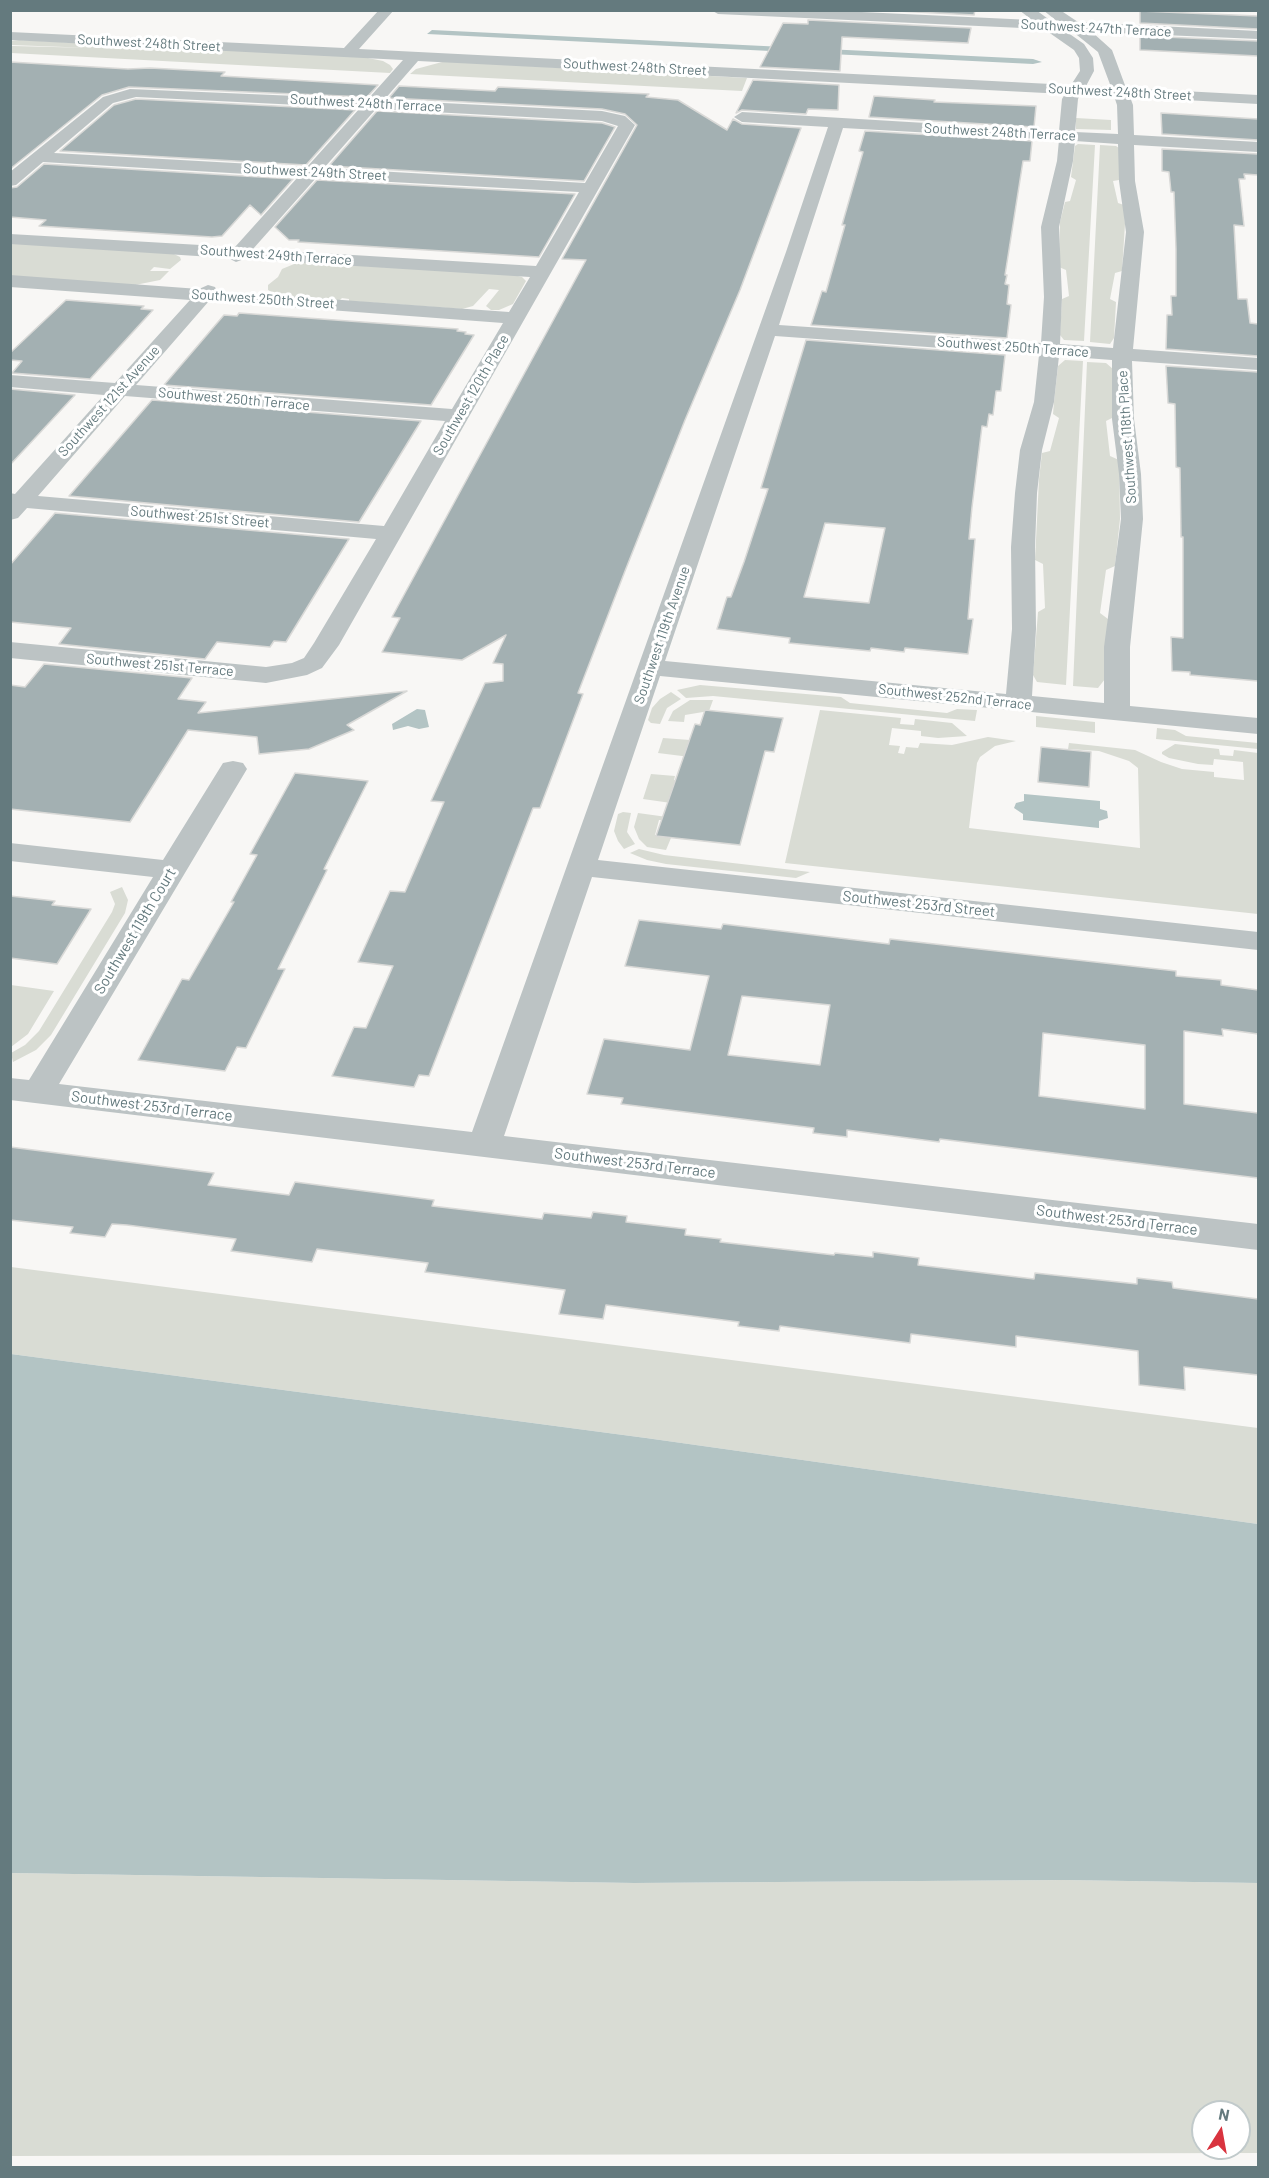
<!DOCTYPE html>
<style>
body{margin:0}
#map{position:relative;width:1269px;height:2178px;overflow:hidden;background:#f8f7f5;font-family:Barlow,sans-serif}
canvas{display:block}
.frame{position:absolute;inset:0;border:12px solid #647a7e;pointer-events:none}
.north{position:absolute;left:1191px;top:2100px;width:60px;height:60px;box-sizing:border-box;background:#fff;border:2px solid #c1cacb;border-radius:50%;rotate:11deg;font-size:16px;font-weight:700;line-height:24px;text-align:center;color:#647a7e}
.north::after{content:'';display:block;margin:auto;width:21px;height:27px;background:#d9343f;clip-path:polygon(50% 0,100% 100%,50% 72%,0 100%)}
</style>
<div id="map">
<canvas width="1269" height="2178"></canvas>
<div class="frame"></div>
<div class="north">N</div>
</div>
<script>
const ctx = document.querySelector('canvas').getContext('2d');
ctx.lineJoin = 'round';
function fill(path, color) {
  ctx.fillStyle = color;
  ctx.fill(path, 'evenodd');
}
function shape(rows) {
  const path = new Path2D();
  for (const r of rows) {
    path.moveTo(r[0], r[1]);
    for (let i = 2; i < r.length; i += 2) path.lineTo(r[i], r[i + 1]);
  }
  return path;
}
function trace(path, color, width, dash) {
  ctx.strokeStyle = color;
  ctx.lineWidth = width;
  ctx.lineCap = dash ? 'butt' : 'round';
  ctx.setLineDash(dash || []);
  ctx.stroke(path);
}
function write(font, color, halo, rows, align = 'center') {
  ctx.font = font + ' Barlow,sans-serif';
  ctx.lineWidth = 6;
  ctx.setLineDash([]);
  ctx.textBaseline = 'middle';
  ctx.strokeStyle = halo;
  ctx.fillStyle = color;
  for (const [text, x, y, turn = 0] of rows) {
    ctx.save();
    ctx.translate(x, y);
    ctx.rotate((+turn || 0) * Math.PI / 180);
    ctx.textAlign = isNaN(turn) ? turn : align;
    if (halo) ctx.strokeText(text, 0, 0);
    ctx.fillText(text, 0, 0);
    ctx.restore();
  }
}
fill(shape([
 [19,40,363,57,383,61,390,65,393,69,390,73,11,53,11,46,14,46,92,48,11,45,10,41],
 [442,62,456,62,747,78,742,91,410,74,416,69],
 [1076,118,1111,120,1111,130,1076,129],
 [1078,144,1095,145,1084,341,1064,340,1060,335,1062,299,1069,296,1066,270,1059,267,1060,222,1065,202,1070,201,1076,180,1071,177,1075,146],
 [1100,145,1116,146,1119,148,1119,180,1113,181,1118,203,1124,205,1125,224,1122,271,1115,273,1110,299,1116,302,1114,338,1110,344,1090,342],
 [10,242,172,253,180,257,181,260,170,269,154,267,150,271,169,271,160,280,135,285,11,277],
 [299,262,514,275,522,277,526,281,513,304,499,310,491,310,486,306,499,290,489,289,473,306,462,309,349,301,349,299,342,298,339,301,277,295,268,290,268,285,278,277,282,269],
 [1065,360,1083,361,1066,685,1037,682,1033,675,1038,612,1045,608,1043,564,1035,560,1039,479,1042,453,1050,451,1059,418,1053,414,1054,402,1058,366],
 [1087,362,1106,363,1113,369,1112,418,1106,421,1110,456,1119,460,1120,519,1115,566,1106,570,1100,613,1108,619,1105,679,1098,688,1073,686],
 [700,685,841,697,850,703,947,713,957,709,977,710,975,721,713,696,686,698,677,690],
 [671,692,681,699,667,708,660,724,651,723,648,720,652,708,660,699],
 [690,700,713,700,709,711,685,715,684,722,668,721,673,711],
 [820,710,901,718,900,724,914,725,915,719,952,723,967,736,938,738,921,736,921,731,892,728,889,745,900,746,898,753,904,754,906,747,918,748,920,743,952,745,988,737,1016,741,995,746,980,757,977,763,969,828,1140,848,1138,768,1129,761,1099,751,1068,749,1069,743,1135,750,1161,762,1182,769,1214,772,1214,777,1244,780,1243,762,1214,759,1213,765,1198,764,1169,758,1162,754,1162,752,1175,744,1219,749,1220,755,1233,756,1234,750,1258,753,1258,914,785,863],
 [1036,716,1095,722,1095,733,1036,727],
 [1157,728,1175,730,1186,736,1258,743,1258,749,1156,739],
 [663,738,690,740,690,757,658,753],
 [651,774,675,776,674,780,683,781,671,803,643,799],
 [623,812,631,813,627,832,635,844,624,849,618,841,614,831,618,814],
 [638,813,667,817,666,820,659,820,655,835,671,838,666,850,647,847,639,839,634,827],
 [639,849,664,855,810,872,796,878,666,864,647,860,630,853],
 [122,887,128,900,125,913,51,1035,36,1050,13,1062,11,1053,25,1045,39,1031,112,912,115,904,110,892],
 [11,985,54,991,28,1034,11,1047],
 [11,1267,1258,1428,1258,1524,646,1438,11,1354],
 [11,1873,634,1883,1064,1880,1258,1883,1258,2153,11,2156],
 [1203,2112,1239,2112,1239,2148,1203,2148]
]), '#d9dcd4');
fill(shape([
 [432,30,1033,59,1042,62,1033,64,427,34],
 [417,709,425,710,429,727,419,729,408,726,393,730,392,724],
 [1024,794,1100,801,1100,809,1107,811,1108,818,1099,821,1099,828,1023,820,1023,814,1014,808,1016,803,1024,801],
 [11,1354,646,1438,1258,1524,1258,1883,1064,1880,634,1883,11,1873]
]), '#b3c4c4');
const building = shape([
 [878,10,975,10,974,15,878,10],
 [1140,11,1258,16,1258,29,1140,23,1140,11],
 [808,20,971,28,968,43,842,37,840,71,760,67,783,23,808,24,808,20],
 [1140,36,1258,41,1258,56,1140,50,1140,36],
 [10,62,128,69,150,68,225,72,221,76,378,85,367,97,129,87,102,95,10,169,10,62],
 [753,80,839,85,838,110,808,109,806,114,742,110,736,113,753,80],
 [399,86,495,91,498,87,649,94,646,97,678,100,727,130,733,119,742,124,801,128,740,290,685,420,625,571,578,693,583,694,540,808,533,808,429,1076,419,1075,414,1087,332,1076,354,1027,366,1028,393,966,358,962,390,891,405,892,444,802,431,801,485,683,503,681,503,664,493,663,506,635,462,660,382,652,400,618,392,617,586,260,562,259,637,125,625,114,602,109,389,98,399,86],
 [874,96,935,100,934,102,1036,106,1034,127,869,117,874,96],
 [136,99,355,110,306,165,60,151,114,105,136,99],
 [377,111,602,123,615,127,584,181,329,166,377,111],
 [1161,113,1258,119,1258,140,1162,134,1161,113],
 [865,131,1032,141,1030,161,1023,161,1005,275,1007,275,1005,284,1009,285,1007,304,1011,305,1007,338,811,325,822,291,826,292,845,225,842,225,863,152,859,151,865,131],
 [1162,149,1258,154,1258,175,1244,174,1245,179,1239,179,1244,226,1234,225,1238,299,1247,299,1250,323,1258,324,1258,356,1166,349,1167,315,1172,315,1171,296,1176,296,1176,249,1174,192,1171,192,1169,172,1162,171,1162,149],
 [44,164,293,179,261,215,250,205,222,236,212,237,39,226,46,220,10,217,10,188,17,187,44,164],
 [317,180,575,194,539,257,298,242,299,240,289,240,275,227,317,180],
 [66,300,144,306,141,309,153,310,90,379,12,373,22,361,10,360,10,353,66,300],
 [239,313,458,329,457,331,466,332,465,334,474,335,431,405,164,385,224,315,237,316,239,313],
 [806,340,1005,355,1001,391,996,391,993,415,989,414,987,427,982,426,972,507,969,539,975,539,968,619,973,619,968,654,905,648,904,652,871,648,870,651,789,643,790,638,717,629,727,597,731,597,744,562,768,489,761,488,806,340],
 [825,523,885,528,869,603,804,597,825,523],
 [1166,366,1258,372,1258,681,1190,675,1190,672,1172,671,1171,637,1183,638,1183,537,1181,537,1180,468,1176,467,1175,404,1168,403,1166,366],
 [10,389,75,395,10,465,10,389],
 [152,400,421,421,359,522,69,496,152,400],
 [55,513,349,539,286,642,274,641,270,647,217,642,205,659,59,644,71,628,10,622,10,565,55,513],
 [44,664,192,678,178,699,206,702,198,713,407,691,347,725,354,730,309,749,259,754,257,737,188,730,130,822,10,809,10,685,25,687,44,664],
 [705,710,783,718,774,752,765,751,740,845,656,836,695,724,700,725,705,710],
 [1041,747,1091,752,1089,787,1038,782,1041,747],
 [295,773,368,781,324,869,327,870,278,969,285,969,246,1048,237,1047,225,1071,138,1060,182,979,189,980,234,902,231,902,257,855,250,854,295,773],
 [10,896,55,901,52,905,91,909,57,964,10,958,10,896],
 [639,920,721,929,723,924,889,944,890,939,1059,958,1176,971,1176,976,1221,980,1221,985,1258,990,1258,1034,1222,1029,1223,1036,1184,1031,1184,1104,1258,1113,1258,1178,940,1139,939,1142,847,1130,847,1137,813,1133,814,1128,621,1104,623,1098,587,1094,604,1039,690,1050,709,976,625,966,639,920],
 [742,996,830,1005,820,1065,728,1055,742,996],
 [1043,1033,1145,1045,1145,1109,1039,1096,1043,1033],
 [10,1147,214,1173,208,1185,289,1195,295,1182,434,1200,432,1206,542,1219,544,1213,591,1218,593,1212,627,1216,626,1222,686,1229,685,1235,721,1239,720,1242,834,1255,835,1253,873,1257,873,1252,919,1258,918,1265,1034,1279,1035,1273,1137,1284,1137,1278,1172,1282,1173,1288,1258,1299,1258,1375,1184,1367,1185,1390,1139,1385,1138,1351,1016,1336,1016,1347,911,1334,910,1343,780,1326,779,1331,738,1326,739,1322,606,1305,603,1319,559,1314,565,1290,425,1272,428,1263,317,1249,312,1262,231,1251,236,1239,127,1225,112,1224,105,1237,70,1233,73,1227,10,1220,10,1147]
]);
fill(building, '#a3b0b2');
trace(building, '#d9d9d7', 1.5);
fill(shape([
 [379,10,394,10,359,49,1071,85,1080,71,1079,58,1074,50,1044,29,718,14,711,10,819,10,1032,20,1019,10,1036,10,1051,21,1058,22,1043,10,1060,10,1078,22,1258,31,1258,39,1092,32,1112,50,1126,88,1258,95,1258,104,1130,97,1133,105,1134,135,1258,142,1258,152,1134,145,1135,181,1144,232,1133,349,1258,358,1258,370,1132,361,1134,419,1141,474,1143,519,1130,647,1130,706,1258,718,1258,734,660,676,598,860,1258,932,1258,950,592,877,504,1136,1258,1224,1258,1250,10,1100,10,1078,29,1080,153,877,10,861,10,843,163,860,223,763,233,761,243,763,247,769,59,1084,472,1132,786,252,828,127,742,122,734,117,742,112,1059,131,1062,99,1065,94,418,61,384,100,602,111,625,116,635,125,339,645,322,668,307,675,266,683,10,658,10,642,266,667,292,663,304,658,314,643,376,539,27,508,18,518,10,520,10,493,15,494,104,395,10,387,10,375,115,383,190,300,10,287,10,275,199,289,208,285,215,287,217,291,509,312,530,277,244,259,236,262,228,258,10,244,10,234,235,247,298,177,43,162,16,185,10,186,10,172,103,97,130,89,368,99,403,60,10,40,10,32,344,48,379,10],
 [1064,30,1072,31,1098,52,1111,87,1086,86,1094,71,1093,58,1084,44,1064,30],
 [1080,95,1114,96,1117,105,1118,134,1075,132,1078,99,1080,95],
 [136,97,360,108,307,167,54,153,113,103,136,97],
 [376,109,602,121,618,126,585,183,324,168,376,109],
 [843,128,1059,140,1057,161,1041,227,1044,297,1041,343,779,325,843,128],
 [1075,141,1118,144,1119,181,1126,232,1113,348,1060,344,1062,297,1059,227,1073,161,1075,141],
 [316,178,579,192,536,266,253,249,316,178],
 [209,301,503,323,452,409,136,385,209,301],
 [775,336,1039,355,1034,402,1020,450,1015,493,1011,547,1012,629,1006,694,665,661,775,336],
 [1059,356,1112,360,1112,419,1119,474,1121,519,1104,647,1104,703,1032,696,1036,629,1035,547,1037,493,1042,450,1054,402,1059,356],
 [125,396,445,421,384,526,38,496,125,396]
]), '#bcc3c4');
write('14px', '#647a7e', '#fff', [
 ["Southwest 247th Terrace",1096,28,3],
 ["Southwest 248th Street",149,43,3],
 ["Southwest 248th Street",635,67,3],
 ["Southwest 248th Street",1120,92,3],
 ["Southwest 248th Terrace",366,103,3],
 ["Southwest 248th Terrace",1000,132,3],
 ["Southwest 249th Street",315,172,3],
 ["Southwest 249th Terrace",276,255,4],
 ["Southwest 250th Street",263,299,4],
 ["Southwest 250th Terrace",1013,347,4],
 ["Southwest 120th Place",471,395,-60],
 ["Southwest 250th Terrace",234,399,5],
 ["Southwest 121st Avenue",109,401,-48],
 ["Southwest 118th Place",1127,437,-94],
 ["Southwest 251st Street",200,517,5],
 ["Southwest 119th Avenue",662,635,-71],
 ["Southwest 251st Terrace",160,665,5],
 ["Southwest 252nd Terrace",955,697,6]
]);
write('15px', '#647a7e', '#fff', [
 ["Southwest 253rd Street",919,904,6],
 ["Southwest 119th Court",135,931,-59],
 ["Southwest 253rd Terrace",152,1106,7],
 ["Southwest 253rd Terrace",635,1163,7],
 ["Southwest 253rd Terrace",1117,1220,7]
]);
</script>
